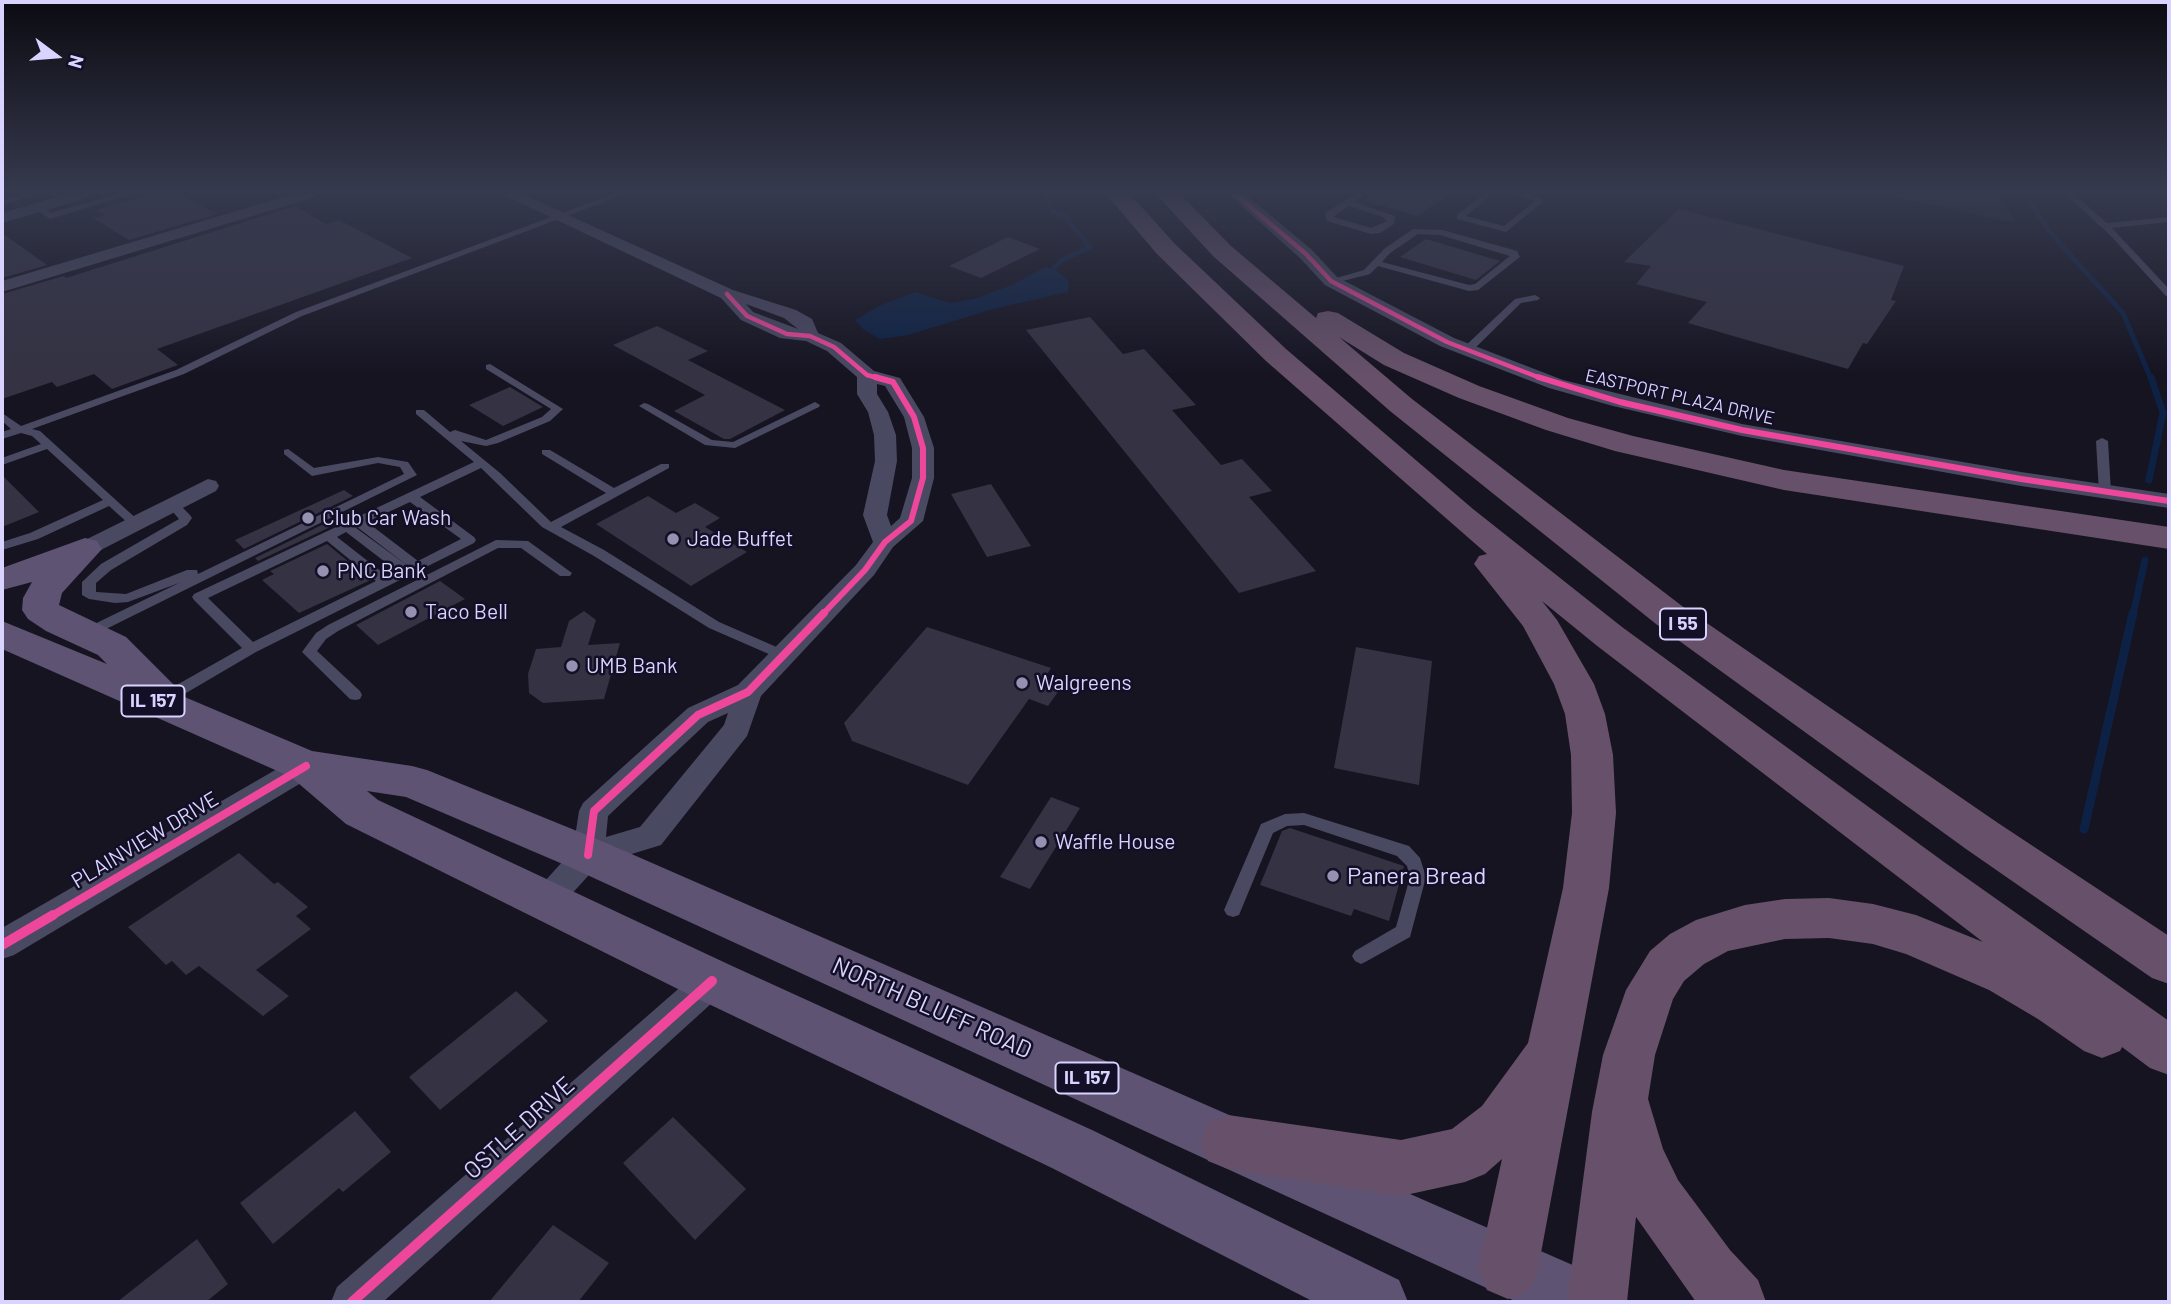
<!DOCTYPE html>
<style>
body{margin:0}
#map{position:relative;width:2171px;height:1304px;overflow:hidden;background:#161421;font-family:Barlow,sans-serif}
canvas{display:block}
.frame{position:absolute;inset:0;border:4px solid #d9d4ff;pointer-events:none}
.north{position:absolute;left:21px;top:21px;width:70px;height:70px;-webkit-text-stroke:5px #130f26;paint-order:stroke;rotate:106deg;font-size:19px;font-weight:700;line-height:28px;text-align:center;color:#d9d4ff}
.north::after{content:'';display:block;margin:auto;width:24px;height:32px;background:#d9d4ff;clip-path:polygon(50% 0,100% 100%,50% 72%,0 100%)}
</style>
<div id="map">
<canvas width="2171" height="1304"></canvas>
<div class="frame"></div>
<div class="north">N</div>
</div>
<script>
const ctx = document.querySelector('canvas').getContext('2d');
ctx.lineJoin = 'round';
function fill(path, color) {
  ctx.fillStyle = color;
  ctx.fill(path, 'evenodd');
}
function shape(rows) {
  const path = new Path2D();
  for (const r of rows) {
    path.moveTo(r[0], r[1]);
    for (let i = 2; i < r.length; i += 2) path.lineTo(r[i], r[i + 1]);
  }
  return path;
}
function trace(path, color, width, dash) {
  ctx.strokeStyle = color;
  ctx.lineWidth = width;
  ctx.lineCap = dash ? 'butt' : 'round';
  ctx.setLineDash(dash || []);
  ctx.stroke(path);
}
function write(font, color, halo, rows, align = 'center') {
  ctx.font = font + ' Barlow,sans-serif';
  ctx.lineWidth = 5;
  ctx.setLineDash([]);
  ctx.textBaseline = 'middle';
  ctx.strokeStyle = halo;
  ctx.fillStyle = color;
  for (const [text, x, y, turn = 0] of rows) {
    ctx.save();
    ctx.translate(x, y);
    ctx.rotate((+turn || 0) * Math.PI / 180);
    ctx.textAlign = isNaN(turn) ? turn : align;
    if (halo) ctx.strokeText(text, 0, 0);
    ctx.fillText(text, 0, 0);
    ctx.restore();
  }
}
fill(shape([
 [1882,194,1997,194,2016,223]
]), '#132c2d');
fill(shape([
 [1043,268,1054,268,1069,281,1068,292,993,309,908,335,880,339,864,330,855,320,881,305,915,292,950,303,973,299,1012,285]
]), '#0d2144');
trace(shape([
 [1046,194,1053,212,1063,215,1090,247,1062,260,1054,268],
 [2024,194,2054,237,2123,313,2151,379]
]), '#0d2144', 5);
trace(shape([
 [2149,480,2163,413,2151,377],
 [2133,615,2145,560]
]), '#0d2144', 7);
trace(shape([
 [2084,829,2133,613]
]), '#0d2144', 9);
fill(shape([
 [150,194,169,197,181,194,217,214,129,240,93,218,105,215,97,210],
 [1369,194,1449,194,1418,216,1365,201],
 [295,206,326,224,339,220,412,258,157,349,178,365,112,389,94,374,57,387,52,382,2,399,2,294,64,276,66,278],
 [1679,209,1904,266,1891,300,1896,301,1867,344,1863,343,1848,369,1688,323,1707,302,1636,284,1651,266,1624,262],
 [2,233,47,265,2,278],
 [1008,237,1040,249,981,278,949,266],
 [1426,239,1500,261,1476,280,1400,257],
 [1090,317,1123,354,1144,349,1196,405,1172,410,1221,465,1242,459,1272,491,1249,497,1316,571,1239,593,1026,330],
 [657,326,708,351,688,360,785,410,730,439,724,439,674,411,705,395,613,345],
 [510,387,543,407,503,426,469,405],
 [2,475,39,512,2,527],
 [991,484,1031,546,987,557,951,494],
 [344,490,353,496,244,549,235,540],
 [648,496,676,513,695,503,720,518,705,527,747,552,691,586,596,524],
 [352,510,358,514,258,561,255,558],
 [327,544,371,580,299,613,262,580,274,574,270,571],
 [440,581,465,599,378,645,356,625],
 [584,611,596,620,588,645,620,643,604,699,543,703,529,693,528,674,536,649,561,647,569,621],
 [927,627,1051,668,1046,676,1065,682,1048,706,1029,699,968,785,852,741,844,723],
 [1356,647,1432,661,1419,785,1334,768],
 [1051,797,1080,808,1030,889,1000,877],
 [1290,828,1404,866,1389,921,1354,909,1351,916,1260,885,1282,831],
 [239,853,274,884,278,882,308,907,296,916,311,929,256,970,289,996,263,1016,199,966,186,975,172,961,166,965,128,927],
 [516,991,548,1021,440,1110,409,1077],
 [355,1111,391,1152,343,1192,339,1188,273,1244,240,1203],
 [673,1117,746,1189,695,1240,623,1163],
 [553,1225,609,1263,578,1302,489,1302],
 [197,1239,228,1284,206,1302,117,1302]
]), '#343243');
fill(shape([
 [24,194,38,194,2,205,2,200,24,194],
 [118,194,132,194,50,219,34,208,41,206,51,213,118,194],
 [613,194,625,194,302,316,184,374,32,429,40,431,140,522,138,525,130,525,109,506,38,539,2,550,2,542,30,533,103,500,47,449,2,465,2,458,41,444,32,436,21,433,2,439,2,432,11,429,2,421,2,413,21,426,176,370,296,312,613,194],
 [1356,194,1366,194,1354,202,1395,216,1394,224,1380,233,1371,234,1327,221,1325,213,1356,194],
 [1349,206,1383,217,1387,221,1371,228,1333,217,1349,206],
 [1484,194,1493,194,1466,216,1504,226,1535,201,1514,194,1529,194,1545,200,1506,232,1457,219,1457,215,1484,194],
 [2065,194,2074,194,2107,223,2169,217,2169,222,2112,228,2169,289,2169,297,2166,296,2110,235,2065,194],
 [1413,229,1443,230,1517,251,1520,257,1478,290,1469,291,1378,266,1370,274,1331,284,1326,281,1364,270,1384,249,1413,229],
 [1418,234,1440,235,1510,256,1475,284,1469,285,1382,262,1390,253,1418,234],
 [1535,295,1540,298,1538,300,1521,303,1470,353,1462,353,1462,349,1515,299,1535,295],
 [490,364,563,409,550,421,498,443,486,446,461,441,500,473,551,522,606,493,542,454,542,450,550,450,614,488,661,464,669,464,669,468,561,527,604,550,719,622,788,652,790,655,788,658,778,658,709,628,594,556,542,527,481,468,420,497,474,537,476,540,474,543,256,652,169,703,159,703,157,699,159,695,242,648,194,600,192,597,194,594,474,462,416,414,416,410,424,410,450,432,455,430,486,440,542,417,551,409,486,369,486,365,490,364],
 [410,502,461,539,418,561,367,522,410,502],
 [357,527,408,566,356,528,357,527],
 [346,532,397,571,387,576,337,537,346,532],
 [327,541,376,581,253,642,208,598,327,541],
 [815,402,820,405,819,407,735,448,705,445,639,406,644,403,648,404,712,440,733,442,815,402],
 [2102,438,2108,441,2111,492,2105,496,2099,492,2096,441,2102,438],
 [288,449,314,468,378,457,408,462,417,475,92,636,82,636,80,633,82,630,179,583,128,602,115,603,89,599,82,595,82,582,101,564,179,519,166,504,168,501,176,501,190,515,192,518,187,525,111,570,96,583,96,592,126,594,187,570,197,570,198,574,404,474,400,467,378,463,312,476,284,454,284,450,288,449],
 [496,540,528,541,572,573,570,576,560,576,521,548,498,548,338,631,326,639,317,651,360,691,362,695,360,699,355,700,350,699,302,652,316,633,328,625,496,540],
 [1304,813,1409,846,1420,858,1426,877,1410,937,1367,961,1361,964,1355,961,1352,956,1355,951,1396,927,1410,877,1407,866,1397,856,1304,825,1287,826,1273,833,1239,915,1233,917,1227,915,1224,910,1261,824,1285,814,1304,813]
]), '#4a4962');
fill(shape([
 [67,194,92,194,90,197,2,223,2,213,67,194],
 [293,194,317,194,315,197,2,292,2,281,293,194],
 [502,194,522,194,733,290,796,310,812,319,818,333,841,343,874,371,900,378,924,417,934,448,934,478,923,521,893,547,874,575,761,696,747,736,661,845,599,864,557,910,546,914,535,910,530,901,535,892,573,850,579,811,583,803,688,708,738,685,856,565,873,542,863,515,875,461,874,435,868,412,857,394,857,377,827,351,806,341,780,338,741,320,721,298,502,194],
 [746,304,784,318,798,329,753,312,746,304],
 [877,384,885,386,904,417,912,448,912,478,900,518,891,526,887,515,897,461,896,435,888,412,877,394,877,384],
 [728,713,724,725,640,827,606,837,608,816,708,722,728,713],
 [1228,194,1245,194,1312,250,1337,277,1454,338,1563,380,1742,424,2021,472,2169,494,2169,508,2021,486,1742,436,1613,406,1549,388,1440,346,1325,285,1300,258,1228,194],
 [208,479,216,481,219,486,216,491,93,554,85,556,77,554,73,549,77,544,208,479],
 [306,755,316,758,320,766,316,774,14,955,2,959,2,928,296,758,306,755],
 [712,966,724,970,729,981,724,992,383,1302,331,1302,337,1287,700,970,712,966]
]), '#4a4962');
fill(shape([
 [85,538,97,541,102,549,62,593,59,605,126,637,175,686,180,695,312,751,412,766,427,770,604,842,1607,1280,1615,1302,1517,1302,572,868,406,797,367,791,378,800,730,965,1092,1130,1399,1280,1408,1302,1314,1302,1052,1168,694,997,346,824,291,777,2,649,2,621,107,664,98,655,46,631,28,619,22,610,23,598,32,582,2,590,2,568,85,538]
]), '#5e5373');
fill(shape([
 [1106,194,1130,194,1175,244,1286,349,1473,509,1622,627,1944,862,2169,1021,2169,1075,2150,1068,2122,1047,2120,1051,2102,1058,2084,1051,2038,1019,1989,990,1906,954,1873,944,1829,938,1785,939,1728,951,1704,964,1684,981,1673,999,1655,1055,1648,1099,1663,1149,1678,1180,1730,1250,1758,1280,1766,1302,1696,1302,1636,1217,1627,1302,1567,1302,1592,1112,1603,1055,1626,990,1650,951,1670,934,1696,920,1745,905,1785,899,1829,898,1873,904,1916,915,1983,942,1596,645,1542,601,1557,620,1594,684,1605,714,1613,755,1616,813,1609,888,1538,1269,1529,1290,1508,1299,1487,1290,1478,1269,1502,1159,1485,1174,1465,1182,1401,1196,1228,1169,1208,1161,1200,1142,1208,1123,1228,1115,1401,1140,1452,1129,1482,1106,1528,1043,1563,888,1572,813,1571,755,1565,714,1554,684,1523,626,1474,564,1479,556,1487,554,1266,361,1157,254,1106,194],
 [1156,194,1180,194,1231,246,1316,318,1318,313,1328,311,1338,313,1404,353,1479,386,1568,418,1633,436,1784,470,2169,527,2169,549,1784,490,1615,451,1546,430,1459,398,1384,365,1339,337,1412,399,1682,606,1998,823,2169,936,2169,984,2152,978,1966,849,1656,624,1390,411,1213,256,1156,194]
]), '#67516a');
trace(shape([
 [1235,194,1306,254,1331,281,1447,342,1543,379],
 [727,294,747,316,787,334,810,336,834,347,867,375,881,379]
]), '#ed469a', 4.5);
trace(shape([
 [1538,377,1620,402,1742,430,2021,479,2169,501],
 [822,615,865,570,885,542,911,521,923,478,923,448,914,417,893,382,875,377]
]), '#ed469a', 6);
trace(shape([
 [588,855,594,811,698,715,748,692,824,613],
 [50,917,306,766]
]), '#ed469a', 8);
trace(shape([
 [2,945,53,915],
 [352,1302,712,981]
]), '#ed469a', 10);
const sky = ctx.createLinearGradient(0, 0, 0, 377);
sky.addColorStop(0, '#0c0b12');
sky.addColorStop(0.51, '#363a4e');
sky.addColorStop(1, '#363a4e00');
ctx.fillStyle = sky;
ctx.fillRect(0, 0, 2171, 377);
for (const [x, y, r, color] of [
 [308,518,7,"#9591b1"],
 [673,539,7,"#9591b1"],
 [323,571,7,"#9591b1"],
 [411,612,7,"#9591b1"],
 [572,666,7,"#9591b1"],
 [1022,683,7,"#9591b1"],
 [1041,842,7,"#9591b1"],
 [1333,876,7,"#9591b1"]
]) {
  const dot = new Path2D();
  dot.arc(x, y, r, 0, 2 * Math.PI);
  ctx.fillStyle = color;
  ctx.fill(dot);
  trace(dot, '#130f26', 2.5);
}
write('18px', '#d9d4ff', '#130f26', [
 ["EASTPORT PLAZA DRIVE",1680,397,13]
]);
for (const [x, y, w] of [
 [1683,624,46],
 [153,701,63],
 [1087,1078,63]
]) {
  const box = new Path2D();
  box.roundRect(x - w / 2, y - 15.5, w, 31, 5);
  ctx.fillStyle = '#130f26';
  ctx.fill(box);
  trace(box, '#d9d4ff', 2);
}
write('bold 19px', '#d9d4ff', null, [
 ["I 55",1683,624],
 ["IL 157",153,701],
 ["IL 157",1087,1078]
]);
write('21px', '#d9d4ff', '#130f26', [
 ["Club Car Wash",322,518],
 ["Jade Buffet",687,539],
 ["PNC Bank",337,571],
 ["Taco Bell",425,612],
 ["UMB Bank",586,666],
 ["Walgreens",1036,683],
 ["Waffle House",1055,842]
], 'left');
write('21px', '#d9d4ff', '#130f26', [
 ["PLAINVIEW DRIVE",145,840,-31]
]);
write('24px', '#d9d4ff', '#130f26', [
 ["Panera Bread",1347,876]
], 'left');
write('24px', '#d9d4ff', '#130f26', [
 ["NORTH BLUFF ROAD",932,1008,24],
 ["OSTLE DRIVE",519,1128,-42]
]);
</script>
